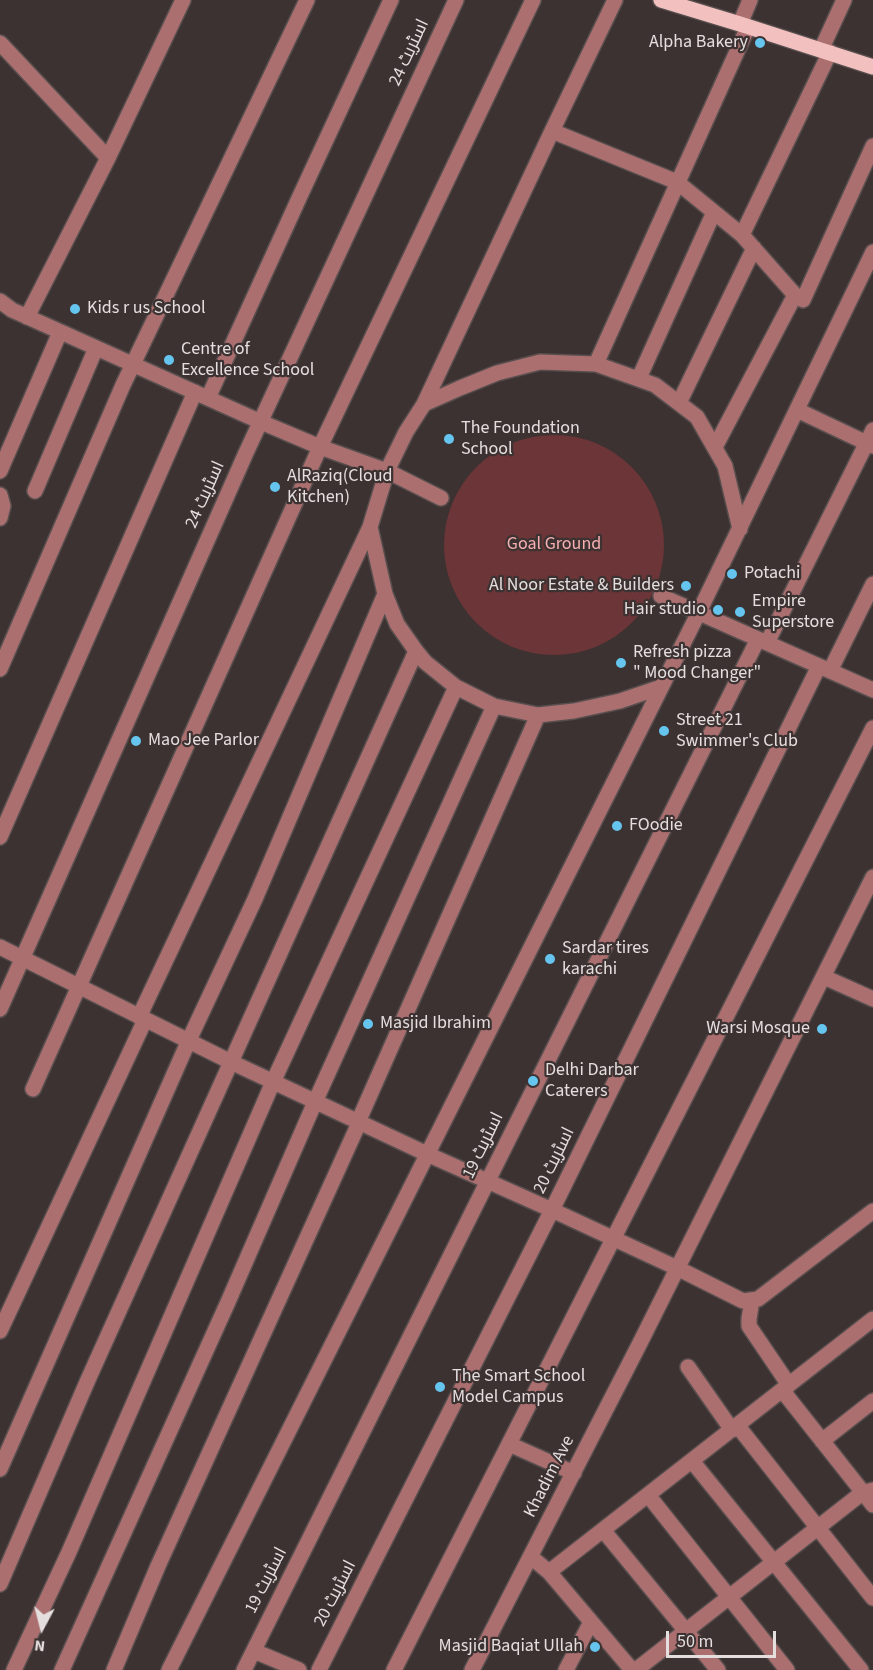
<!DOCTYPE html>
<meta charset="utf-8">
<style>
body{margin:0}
#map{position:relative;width:873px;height:1670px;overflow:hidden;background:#3d3232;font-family:"Source Sans 3",sans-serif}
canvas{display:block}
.north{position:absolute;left:12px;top:1598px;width:60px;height:60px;-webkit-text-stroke:4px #3d3232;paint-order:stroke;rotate:187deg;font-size:16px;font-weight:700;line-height:24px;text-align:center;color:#e5dede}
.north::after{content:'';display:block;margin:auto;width:21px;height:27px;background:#e5dede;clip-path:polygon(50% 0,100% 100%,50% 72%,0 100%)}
.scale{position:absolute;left:666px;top:1631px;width:110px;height:27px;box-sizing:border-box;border:3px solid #e5dede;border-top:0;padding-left:8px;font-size:18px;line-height:21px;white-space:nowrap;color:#e5dede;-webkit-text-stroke:4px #3d3232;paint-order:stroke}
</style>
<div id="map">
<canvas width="873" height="1670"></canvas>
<div class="north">N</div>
<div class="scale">50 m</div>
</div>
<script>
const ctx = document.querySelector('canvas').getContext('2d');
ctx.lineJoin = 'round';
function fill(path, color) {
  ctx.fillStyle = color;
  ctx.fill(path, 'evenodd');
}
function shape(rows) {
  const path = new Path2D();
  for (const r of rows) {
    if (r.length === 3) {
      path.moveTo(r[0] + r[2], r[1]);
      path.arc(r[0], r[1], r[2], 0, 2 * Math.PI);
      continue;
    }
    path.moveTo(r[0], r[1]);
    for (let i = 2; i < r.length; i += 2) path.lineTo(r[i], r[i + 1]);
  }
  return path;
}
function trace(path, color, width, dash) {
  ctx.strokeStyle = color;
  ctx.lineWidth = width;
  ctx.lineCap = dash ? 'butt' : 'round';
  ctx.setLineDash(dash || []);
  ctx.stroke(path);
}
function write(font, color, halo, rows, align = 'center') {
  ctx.font = font + ' "Source Sans 3",Cairo,sans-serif';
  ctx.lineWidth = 4.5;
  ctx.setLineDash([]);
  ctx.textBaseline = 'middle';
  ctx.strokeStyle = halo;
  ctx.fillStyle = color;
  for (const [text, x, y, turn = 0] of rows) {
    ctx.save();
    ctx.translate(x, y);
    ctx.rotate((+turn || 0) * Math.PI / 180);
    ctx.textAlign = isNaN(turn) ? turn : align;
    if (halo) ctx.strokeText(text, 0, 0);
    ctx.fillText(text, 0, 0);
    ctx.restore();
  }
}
fill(shape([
 [554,545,110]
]), '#6c3537');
const minor = shape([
 [740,24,750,0],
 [0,43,108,158],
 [821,50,844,0],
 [552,131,677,182,742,235,795,295,803,300,873,146],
 [742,235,830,52],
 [0,301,12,310,261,422,320,447,387,471,441,498],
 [27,317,108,158,183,0],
 [596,364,748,27],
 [639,378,714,212],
 [208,398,300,196,391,0],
 [679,403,754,248],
 [424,404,552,131,615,0],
 [797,410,873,446],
 [715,447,795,295],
 [0,471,60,332],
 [35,491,96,348],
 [0,495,3,506,0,518],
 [661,596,873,690],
 [767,643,873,430],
 [0,669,123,385,307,0],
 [830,671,873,584],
 [661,687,620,701,574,711,538,715,494,706,456,687,425,662,416,651,397,624,385,594,370,527,387,471,406,432,424,404,460,388,497,373,540,362,596,364,655,385,697,417,725,466,740,529],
 [0,837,195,392],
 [0,947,231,1062,427,1154,552,1210,677,1268,743,1301,758,1299,873,1211],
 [824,977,873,999],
 [0,1009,245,455,456,0],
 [139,1017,370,527],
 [33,1089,320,447,533,0],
 [358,1122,538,715],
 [752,1300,749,1319,749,1326,789,1385],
 [0,1331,145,1020],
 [688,1367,732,1430],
 [782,1390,873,1505],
 [737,1425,873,1598],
 [822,1441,873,1401],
 [509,1444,574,1473],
 [692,1461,861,1670],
 [0,1469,189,1040,255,899,385,594],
 [648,1495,787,1670],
 [603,1530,718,1670],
 [531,1557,549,1572,632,1670],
 [549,1572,873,1319],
 [0,1584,87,1382,416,651],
 [254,1651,299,1670],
 [14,1670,69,1552,273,1082,456,687],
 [62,1670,228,1302,315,1102,494,706],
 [114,1670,158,1566,359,1123],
 [169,1670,699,612,873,252],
 [244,1670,758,639],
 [319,1670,552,1210,819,666],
 [394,1670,873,728],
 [472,1670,640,1343,873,877],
 [566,1670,591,1622],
 [636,1670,862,1493,873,1490]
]);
const major = shape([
 [661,0,740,24,873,67]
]);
trace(minor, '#584e4e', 18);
trace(major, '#584e4e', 18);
trace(minor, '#ab6f70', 15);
trace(major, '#f2c0bf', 15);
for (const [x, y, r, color] of [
 [760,43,6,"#65c5ee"],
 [75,309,6,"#65c5ee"],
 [169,360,6,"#65c5ee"],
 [449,439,6,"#65c5ee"],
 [275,487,6,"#65c5ee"],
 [732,574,6,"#65c5ee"],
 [686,586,6,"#65c5ee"],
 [718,610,6,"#65c5ee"],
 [740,612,6,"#65c5ee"],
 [621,663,6,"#65c5ee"],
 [664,731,6,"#65c5ee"],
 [136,741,6,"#65c5ee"],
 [617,826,6,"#65c5ee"],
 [550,959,6,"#65c5ee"],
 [368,1024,6,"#65c5ee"],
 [822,1029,6,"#65c5ee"],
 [533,1081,6,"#65c5ee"],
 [440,1387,6,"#65c5ee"],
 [595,1647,6,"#65c5ee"]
]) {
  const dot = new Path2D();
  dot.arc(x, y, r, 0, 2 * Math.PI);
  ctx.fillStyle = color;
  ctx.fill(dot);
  trace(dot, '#3d3232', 2);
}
write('18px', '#e5dede', '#3d3232', [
 ["Alpha Bakery",748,43,"right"],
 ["Kids r us School",87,309],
 ["Centre of",181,350],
 ["Excellence School",181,371],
 ["The Foundation",461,429],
 ["School",461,450],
 ["AlRaziq(Cloud",287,477],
 ["Kitchen)",287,498],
 ["Potachi",744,574],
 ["Al Noor Estate & Builders",674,586,"right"],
 ["Empire",752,602],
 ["Superstore",752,623],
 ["Hair studio",706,610,"right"],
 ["Refresh pizza",633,653],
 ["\" Mood Changer\"",633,674],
 ["Street 21",676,721],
 ["Swimmer's Club",676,742],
 ["Mao Jee Parlor",148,741],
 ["FOodie",629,826],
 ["Sardar tires",562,949],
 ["karachi",562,970],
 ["Masjid Ibrahim",380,1024],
 ["Warsi Mosque",810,1029,"right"],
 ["Delhi Darbar",545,1071],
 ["Caterers",545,1092],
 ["The Smart School",452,1377],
 ["Model Campus",452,1398],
 ["Masjid Baqiat Ullah",583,1647,"right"]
], 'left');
write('18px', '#e5dede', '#3d3232', [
 ["اسٹریٹ 24",410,53,-65],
 ["اسٹریٹ 24",206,495,-66],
 ["اسٹریٹ 19",484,1146,-64],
 ["اسٹریٹ 20",555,1161,-64],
 ["Khadim Ave",550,1477,-63],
 ["اسٹریٹ 19",267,1581,-63],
 ["اسٹریٹ 20",336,1594,-63]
]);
write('18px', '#f7afb0', '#3d3232', [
 ["Goal Ground",554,545]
]);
</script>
